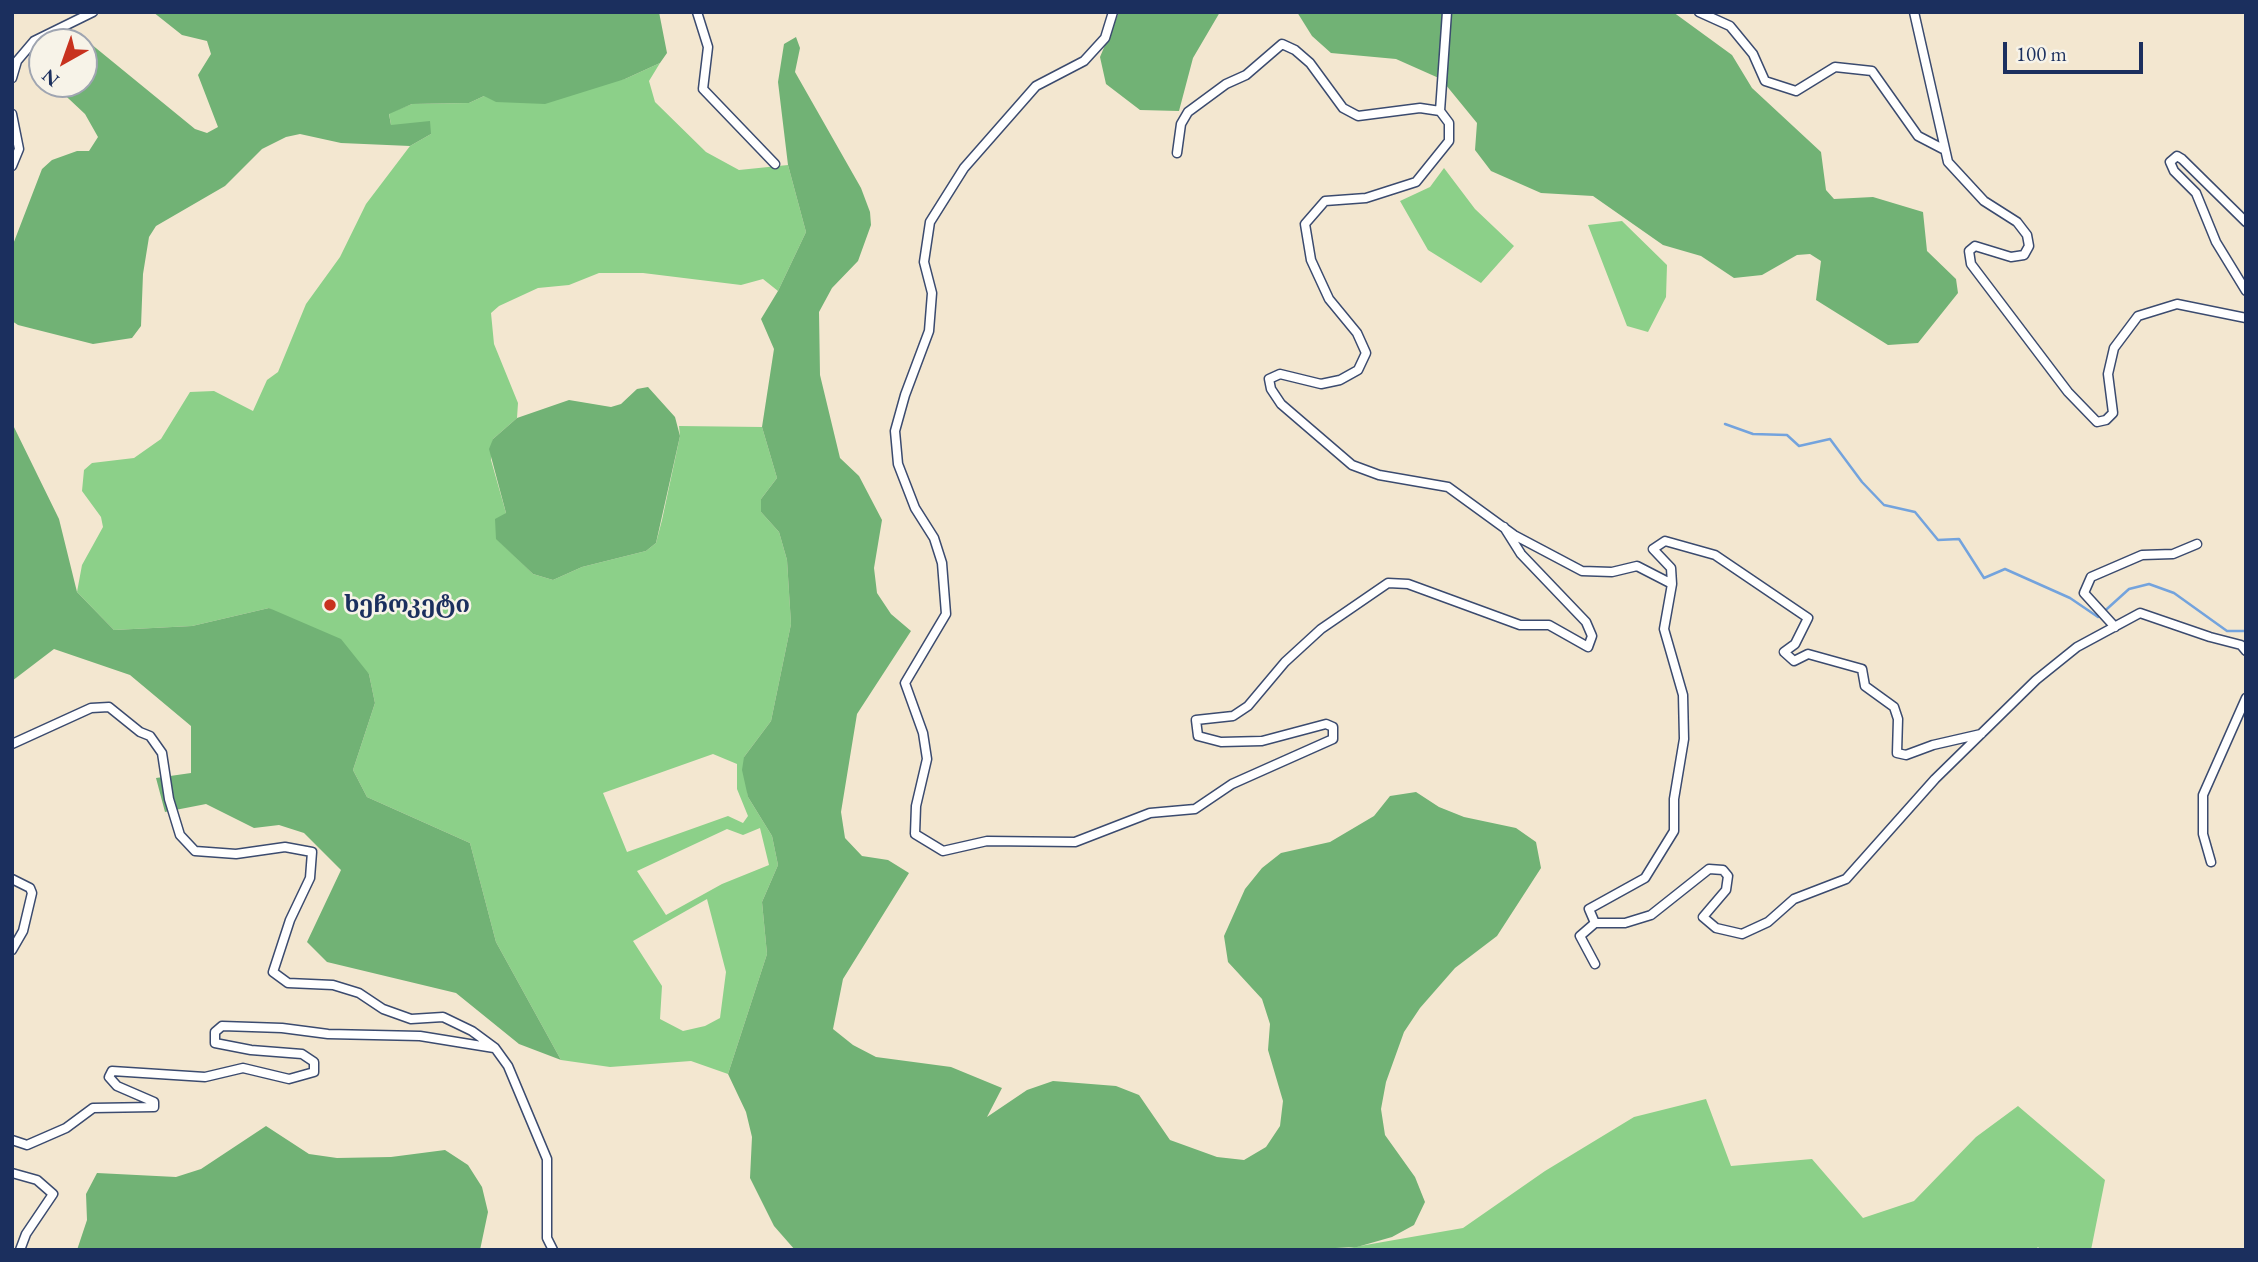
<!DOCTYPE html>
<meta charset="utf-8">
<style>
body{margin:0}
#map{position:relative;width:2258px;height:1262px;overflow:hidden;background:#f3e7d0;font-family:"EB Garamond",serif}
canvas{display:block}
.frame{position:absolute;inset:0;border:14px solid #1b2f5e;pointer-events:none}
.north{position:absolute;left:28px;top:28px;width:70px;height:70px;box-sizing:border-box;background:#f7f3e8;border:2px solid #9fa5b1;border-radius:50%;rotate:220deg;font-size:19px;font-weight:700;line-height:28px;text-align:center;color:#1b2f5e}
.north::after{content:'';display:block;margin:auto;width:24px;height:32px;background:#c8321e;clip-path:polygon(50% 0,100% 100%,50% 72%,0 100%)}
.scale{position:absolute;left:2003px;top:42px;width:140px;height:32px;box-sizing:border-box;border:4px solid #1b2f5e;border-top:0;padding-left:9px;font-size:21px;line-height:24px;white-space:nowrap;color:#1b2f5e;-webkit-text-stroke:5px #f7f3e8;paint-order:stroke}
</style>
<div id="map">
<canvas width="2258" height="1262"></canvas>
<div class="frame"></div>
<div class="north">N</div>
<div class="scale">100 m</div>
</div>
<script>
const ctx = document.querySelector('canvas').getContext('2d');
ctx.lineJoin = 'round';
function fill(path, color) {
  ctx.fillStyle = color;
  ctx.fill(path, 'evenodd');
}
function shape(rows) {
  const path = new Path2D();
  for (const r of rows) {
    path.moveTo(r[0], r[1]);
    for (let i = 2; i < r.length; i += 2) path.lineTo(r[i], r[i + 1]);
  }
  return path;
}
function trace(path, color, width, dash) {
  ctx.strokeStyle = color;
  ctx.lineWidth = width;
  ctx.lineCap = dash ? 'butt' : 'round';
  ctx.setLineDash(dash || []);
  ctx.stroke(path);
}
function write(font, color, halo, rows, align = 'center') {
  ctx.font = font + ' "EB Garamond","Noto Serif Georgian",serif';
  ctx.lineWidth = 5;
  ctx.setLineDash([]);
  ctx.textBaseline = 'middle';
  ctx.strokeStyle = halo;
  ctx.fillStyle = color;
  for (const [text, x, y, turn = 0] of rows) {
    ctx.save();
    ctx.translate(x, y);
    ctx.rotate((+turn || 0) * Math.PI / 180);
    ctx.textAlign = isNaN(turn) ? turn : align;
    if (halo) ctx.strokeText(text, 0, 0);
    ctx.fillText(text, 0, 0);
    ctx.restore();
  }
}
fill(shape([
 [660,63,649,81,655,102,706,152,739,170,788,165,806,232,778,291,763,279,741,285,643,273,599,273,569,285,538,288,499,306,491,313,494,344,518,403,517,418,493,439,491,460,506,513,496,538,533,574,553,580,582,567,646,551,656,543,662,520,680,436,679,426,762,427,777,478,761,499,761,512,779,532,787,560,791,624,771,721,744,757,748,797,772,836,778,865,762,902,767,954,728,1074,691,1061,610,1067,561,1060,496,942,470,843,367,797,353,770,375,703,369,674,269,608,192,626,114,630,77,592,82,565,103,527,101,517,82,491,84,470,92,463,134,458,161,439,190,392,214,391,253,411,267,380,278,372,306,304,340,257,366,204,410,146,431,134,391,125,389,113,412,104,469,103,484,96,625,79],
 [713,754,737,764,737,789,748,816,743,823,728,816,627,852,603,793],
 [760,828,769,865,722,884,666,915,637,871,727,829,743,835],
 [707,899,726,972,720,1018,705,1026,683,1031,660,1019,662,986,633,941],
 [1444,168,1475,209,1514,246,1481,283,1428,250,1400,201,1430,187],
 [1622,221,1667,265,1666,297,1648,332,1627,326,1588,225],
 [1706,1099,1731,1166,1812,1159,1863,1218,1914,1201,1976,1137,2018,1106,2105,1180,2091,1250,2041,1250,2038,1247,2035,1250,1337,1250,1463,1228,1545,1171,1634,1117]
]), '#8cd089');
fill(shape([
 [153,12,659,12,667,53,660,63,625,79,545,104,496,102,484,96,469,103,412,104,389,114,391,125,430,121,431,134,410,146,341,143,300,134,286,137,262,149,225,186,156,226,149,237,143,274,141,326,132,338,93,344,18,325,12,321,12,247,42,169,52,160,77,151,89,151,98,137,85,114,53,84,84,84,84,43,91,44,195,129,207,133,218,127,198,75,211,54,207,41,182,35],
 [1119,12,1220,12,1193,58,1179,111,1140,110,1106,84,1100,57],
 [1297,12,1673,12,1732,55,1752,88,1821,152,1826,190,1834,199,1873,197,1923,212,1927,251,1956,279,1958,293,1918,343,1888,345,1816,300,1821,261,1810,254,1797,255,1762,275,1734,278,1701,256,1663,245,1593,196,1541,193,1491,171,1475,150,1477,123,1441,79,1396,59,1331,53,1312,36],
 [796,37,800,48,795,72,861,188,870,212,871,225,858,261,832,288,819,312,820,375,840,458,859,476,882,520,874,568,877,593,891,614,911,631,857,714,841,812,845,838,862,856,888,860,909,873,843,979,833,1029,853,1045,876,1057,951,1067,1002,1088,987,1117,1027,1090,1053,1081,1116,1086,1139,1095,1170,1140,1217,1157,1244,1160,1266,1147,1280,1126,1283,1101,1268,1050,1270,1024,1262,999,1228,962,1224,936,1245,889,1262,868,1281,853,1330,842,1374,816,1390,796,1416,792,1439,807,1464,817,1516,828,1536,842,1541,868,1497,936,1455,968,1420,1008,1404,1032,1386,1082,1381,1109,1385,1135,1415,1177,1425,1202,1414,1225,1392,1237,1357,1247,1293,1250,795,1250,774,1226,750,1178,752,1137,746,1112,728,1074,767,954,762,902,778,865,772,836,748,797,742,770,744,757,771,721,791,624,787,560,779,532,761,512,761,499,777,478,762,427,774,349,761,319,778,291,806,232,788,165,778,82,784,44],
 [648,387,675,417,680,436,656,543,646,551,582,567,553,580,533,574,496,539,495,519,506,513,489,449,493,439,517,418,569,400,611,407,621,404,637,389],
 [12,423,59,519,77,592,114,630,192,626,269,608,341,639,369,674,375,703,353,770,367,797,470,843,496,942,561,1060,519,1044,456,993,327,962,307,942,341,870,304,833,279,825,254,828,206,804,165,812,156,778,191,773,191,726,130,675,54,649,12,681],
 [266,1126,309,1154,337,1158,391,1157,445,1150,468,1165,482,1187,488,1212,480,1250,77,1250,87,1220,86,1194,97,1173,176,1177,201,1169]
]), '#71b275');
trace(shape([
 [1725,424,1753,434,1787,435,1799,446,1830,439,1862,482,1884,505,1915,512,1938,540,1959,539,1984,578,2005,569,2070,598,2098,617,2129,589,2149,584,2174,593,2227,631,2246,631]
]), '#73a3dd', 2.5);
const street = shape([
 [697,12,708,47,703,89,775,164],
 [1113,12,1105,38,1084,61,1036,86,964,168,930,222,924,262,932,293,929,331,905,395,895,431,898,464,915,508,934,538,942,563,946,614,905,683,923,733,927,759,916,806,915,834,943,851,987,841,1075,842,1150,813,1195,809,1232,784,1333,739,1333,727,1326,724,1262,741,1221,742,1198,736,1196,720,1233,716,1248,706,1285,662,1321,629,1388,583,1408,584,1520,625,1549,625,1588,647,1592,636,1586,622,1521,554,1504,527],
 [1699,12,1730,26,1753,54,1765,81,1796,91,1835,67,1872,71,1918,136,1943,149],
 [1914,12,1948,162,1984,201,2017,222,2027,235,2029,246,2024,255,2011,257,1975,246,1969,251,1971,264,2068,392,2097,422,2106,420,2113,413,2108,374,2114,348,2138,316,2177,304,2246,318],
 [12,78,17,61,34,41,93,12],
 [1440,111,1447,12],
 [12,114,19,149,12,166],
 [1177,153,1181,124,1188,112,1226,84,1246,75,1282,44,1295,50,1310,63,1343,108,1358,116,1420,108,1440,111,1449,123,1449,141,1416,182,1366,198,1325,201,1305,224,1311,260,1329,299,1357,333,1366,353,1358,370,1340,380,1321,384,1280,374,1269,379,1271,389,1281,404,1352,465,1379,475,1448,487,1514,535,1582,571,1612,572,1637,566,1672,584,1664,629,1683,695,1684,739,1674,799,1674,831,1645,878,1589,909,1595,923,1580,936,1595,964],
 [2246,222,2182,159,2177,156,2170,162,2174,171,2196,193,2216,242,2246,291],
 [1672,584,1671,568,1653,549,1665,541,1715,555,1808,618,1795,644,1784,652,1794,661,1808,654,1862,669,1865,686,1894,707,1898,719,1897,753,1906,755,1933,745,1981,734],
 [2115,627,2084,593,2091,577,2142,555,2173,554,2197,544],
 [12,744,91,708,109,707,140,732,150,736,162,753,169,799,180,835,195,851,236,854,285,847,312,852,310,878,290,920,273,972,288,983,333,985,359,993,383,1009,411,1019,443,1017,472,1031,495,1048,508,1066,547,1159,547,1238,553,1250],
 [2211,862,2203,834,2203,795,2246,698],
 [12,879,30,888,32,893,23,931,12,950],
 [1595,923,1625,923,1651,915,1709,869,1723,870,1728,876,1726,890,1703,917,1716,928,1742,934,1768,922,1794,899,1846,879,1935,779,2036,680,2077,647,2140,613,2210,637,2241,645,2246,651],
 [154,1107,154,1102,117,1086,109,1077,112,1071,205,1077,243,1068,289,1079,314,1072,314,1062,302,1054,251,1050,215,1043,215,1032,222,1026,282,1028,328,1034,420,1036,494,1048],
 [12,1140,27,1145,66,1128,93,1108,154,1107],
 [12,1173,37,1180,53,1194,26,1234,20,1250]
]);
trace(street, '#3b4b6f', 11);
trace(street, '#fff', 8);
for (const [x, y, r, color] of [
 [330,605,7,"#c8321e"]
]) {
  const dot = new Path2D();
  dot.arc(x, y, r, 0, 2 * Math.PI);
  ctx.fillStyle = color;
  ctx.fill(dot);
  trace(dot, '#f7f3e8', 2.5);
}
write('bold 24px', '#1b2f5e', '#f7f3e8', [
 ["ხეჩოკეტი",344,605]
], 'left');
</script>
